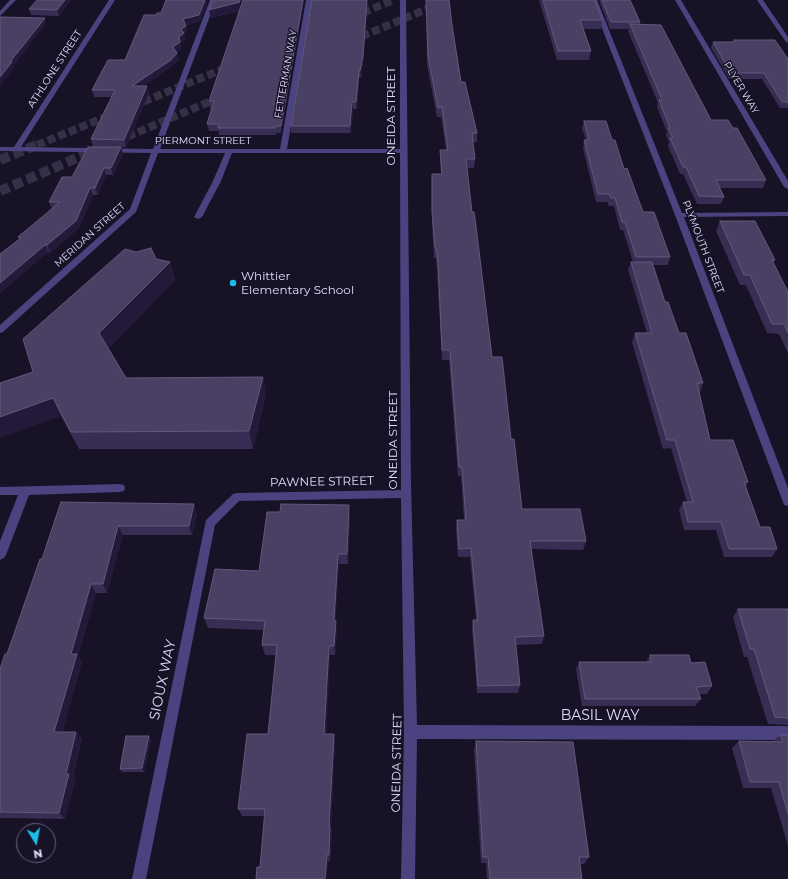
<!DOCTYPE html>
<style>
body{margin:0}
#map{position:relative;width:788px;height:879px;overflow:hidden;background:#171226;font-family:Montserrat,sans-serif}
canvas{display:block}
.north{position:absolute;left:16px;top:823px;width:40px;height:40px;box-sizing:border-box;background:#171226;border:1px solid #68627b;border-radius:50%;rotate:170deg;font-size:11px;font-weight:700;line-height:16px;text-align:center;color:#e1dafb}
.north::after{content:'';display:block;margin:auto;width:14px;height:18px;background:#1abee8;clip-path:polygon(50% 0,100% 100%,50% 72%,0 100%)}
</style>
<div id="map">
<canvas width="788" height="879"></canvas>
<div class="north">N</div>
</div>
<script>
const ctx = document.querySelector('canvas').getContext('2d');
ctx.lineJoin = 'round';
function shape(rows) {
  const path = new Path2D();
  for (const r of rows) {
    path.moveTo(r[0], r[1]);
    for (let i = 2; i < r.length; i += 2) path.lineTo(r[i], r[i + 1]);
  }
  return path;
}
function trace(path, color, width, dash) {
  ctx.strokeStyle = color;
  ctx.lineWidth = width;
  ctx.lineCap = dash ? 'butt' : 'round';
  ctx.setLineDash(dash || []);
  ctx.stroke(path);
}
function fill(path, color) {
  ctx.fillStyle = color;
  ctx.fill(path, 'evenodd');
}
function write(font, color, halo, rows, align = 'center') {
  ctx.font = font + ' Montserrat,sans-serif';
  ctx.lineWidth = 3;
  ctx.setLineDash([]);
  ctx.textBaseline = 'middle';
  ctx.strokeStyle = halo;
  ctx.fillStyle = color;
  for (const [text, x, y, turn = 0] of rows) {
    ctx.save();
    ctx.translate(x, y);
    ctx.rotate((+turn || 0) * Math.PI / 180);
    ctx.textAlign = isNaN(turn) ? turn : align;
    if (halo) ctx.strokeText(text, 0, 0);
    ctx.fillText(text, 0, 0);
    ctx.restore();
  }
}
trace(shape([
 [352,17,394,0],
 [351,41,448,0],
 [117,141,223,96],
 [37,145,233,65]
]), '#353046', 8, [8, 3.5]);
trace(shape([
 [0,160,39,144],
 [0,191,98,149]
]), '#353046', 10, [10, 4.5]);
fill(shape([
 [10,0,16,0,0,16,0,11,10,0],
 [109,0,115,0,21,147,153,149,210,0,216,0,160,149,280,149,306,0,312,0,287,149,400,149,400,0,406,0,411,483,417,725,788,726,788,740,417,739,415,879,401,879,404,732,401,498,239,501,215,525,146,879,132,879,206,520,233,494,237,493,401,490,400,153,232,153,221,181,202,217,198,219,194,217,213,181,225,153,158,153,136,212,3,332,0,333,0,325,130,209,151,153,0,151,0,147,14,147,109,0],
 [591,0,597,0,682,213,788,212,788,216,684,217,788,488,788,506,784,505,783,502,675,215,591,0],
 [675,0,681,0,788,181,788,189,784,187,675,0],
 [757,0,763,0,788,37,788,43,786,42,757,0],
 [120,484,124,485,125,488,124,491,120,492,29,495,6,555,4,558,0,560,0,541,18,495,0,495,0,487,120,484]
]), '#4b4280');
fill(shape([
 [37,0,71,0,59,16,31,15,29,9],
 [166,0,206,0,207,4,200,21,186,25,187,32,184,34,185,40,180,43,181,49,177,52,179,60,172,66,144,86,149,93,126,147,121,147,123,154,113,175,106,175,98,195,93,195,79,228,50,253,48,252,0,293,0,254,19,239,18,237,52,209,49,202,72,177,93,147,91,139,112,97,94,97,92,90,125,60,156,15,161,13],
 [240,0,240,6,304,0,281,133,276,133,276,135,219,135,219,131,209,131,207,124,212,108,210,108,209,101,239,11,211,18,209,10],
 [426,0,449,0,452,25,461,82,477,133,477,142,473,142,475,159,474,168,467,168,472,212,492,357,511,439,522,509,586,541,583,550,531,549,544,636,542,644,516,645,520,685,518,693,477,693,472,628,473,620,476,620,470,557,458,557,456,529,457,520,464,520,461,476,458,476,449,360,442,360,437,271,436,258,434,258,432,222,432,174,441,174,440,160,440,150,446,150,441,117,437,117,427,65],
 [539,0,595,0,602,20,601,29,583,29,591,51,589,60,557,60],
 [599,0,630,0,640,22,640,24,711,120,733,128,766,180,763,188,720,188,724,197,721,204,697,204,683,174,680,174,668,146,669,142,666,135,667,132,657,107,658,103,628,31,629,29,610,29],
 [734,40,788,59,788,108,780,108,762,79,729,79,711,48,713,42,733,42],
 [363,63,361,78,359,78,357,109,353,109,351,133,291,133,291,126],
 [584,121,612,140,643,212,670,257,668,265,653,265,665,302,679,333,703,383,700,392,699,392,710,440,748,482,745,488,760,527,777,549,772,557,724,557,716,530,684,530,679,510,683,502,687,502,671,448,663,449,632,342,635,333,647,333,628,270,631,262,633,262,623,230,620,230,614,206,609,206,607,202,596,202,583,148,584,140,586,140,582,129],
 [720,221,775,260,773,263,788,292,788,353,779,334,767,333,746,285,740,285,716,231],
 [156,259,170,262,175,280,108,349,126,378,263,377,266,395,253,449,79,449,61,416,33,372],
 [61,502,197,513,192,535,123,535,107,593,96,593,78,656,82,662,62,732,76,732,82,739,73,777,75,780,65,819,0,818,0,669,7,654,42,559],
 [350,516,348,564,339,564,335,621,337,631,335,655,330,655,326,734,334,734,335,743,331,828,332,833,330,861,260,867,265,816,242,816,238,809,268,734,276,655,265,655,262,645,264,630,208,628,204,618,259,571],
 [738,609,788,609,788,725,768,724,747,657,744,657,733,617],
 [650,655,691,663,712,686,707,694,699,694,701,699,695,706,582,706,576,669,579,662,646,662],
 [780,735,788,735,788,846,771,788,743,788,732,748,739,741,773,741],
 [149,736,151,740,144,772,122,772,120,769],
 [476,741,589,857,584,864,580,864,582,879,487,879,486,863,481,863,474,750]
]), '#382d52');
fill(shape([
 [65,0,71,0,59,16,57,10],
 [205,0,206,0,207,4,200,21,184,26,183,19],
 [303,0,304,0,281,133,281,126],
 [367,0,368,0,363,63,361,78,360,71],
 [240,2,241,10,211,18,209,10],
 [45,18,46,24,14,66,14,68,0,86,0,77,10,62],
 [186,26,187,32,184,34,185,40,180,43,181,49,175,54,173,47,179,37,181,29],
 [177,53,179,60,172,66,134,93,132,86],
 [359,71,359,78,357,109,356,102],
 [147,86,149,93,126,147,124,140],
 [352,102,353,109,351,133,350,126],
 [121,147,123,154,113,175,111,168],
 [104,168,106,175,98,195,95,188],
 [90,188,93,195,79,228,50,253,47,245],
 [45,245,48,252,0,293,0,283],
 [170,262,175,280,106,351,99,333],
 [263,377,266,395,253,449,249,431],
 [53,398,61,416,0,438,0,417],
 [194,504,197,513,192,535,189,526],
 [349,505,350,516,348,564,347,554],
 [118,526,123,535,107,593,103,584],
 [338,554,339,564,335,631,334,621],
 [91,584,96,593,78,656,82,662,61,739,54,732,71,654],
 [336,621,337,631,335,655,334,646],
 [329,646,330,655,326,743,324,734],
 [76,732,82,739,73,777,75,780,65,819,59,813,66,774],
 [334,734,335,743,331,828,332,833,330,861,329,855,329,826],
 [149,736,151,740,144,772,142,768],
 [327,855,328,861,327,879,325,879]
]), '#231a39');
const building = shape([
 [37,0,65,0,57,10,29,9,37,0],
 [166,0,205,0,199,15,183,19,186,26,181,29,184,33,179,37,180,42,173,47,177,53,171,60,132,86,147,86,124,140,91,139,115,90,92,90,108,60,125,60,144,15,156,15,157,13,161,13,166,0],
 [213,0,240,0,240,2,209,10,213,0],
 [243,0,303,0,281,126,276,126,275,128,218,128,219,124,207,124,214,101,209,101,243,0],
 [312,0,367,0,363,57,360,71,359,71,356,102,352,102,350,126,291,126,312,0],
 [426,0,449,0,452,25,461,82,465,82,477,133,472,133,475,159,466,159,472,212,474,212,476,226,492,357,502,357,511,439,514,439,522,509,580,509,586,541,530,541,544,636,515,637,520,685,478,686,473,620,478,620,471,548,459,549,457,520,466,520,462,467,459,467,450,350,442,350,438,261,436,248,435,248,432,212,432,174,442,174,440,150,448,150,442,107,438,108,428,56,426,0],
 [543,0,595,0,602,20,580,20,591,51,558,51,543,0],
 [602,0,630,0,640,22,611,22,602,0],
 [0,17,45,18,10,62,12,62,0,77,0,17],
 [630,24,661,25,711,120,728,120,733,128,737,128,766,180,716,180,724,197,699,196,686,167,683,167,670,138,673,138,668,128,670,128,659,100,662,100,630,24],
 [734,40,775,40,788,59,788,102,782,102,764,73,731,73,713,42,735,42,734,40],
 [584,121,606,121,612,140,615,140,624,169,627,168,643,212,654,212,670,257,636,257,625,222,622,222,615,198,611,198,609,194,598,194,584,140,589,140,584,121],
 [88,147,121,147,111,168,104,168,95,188,90,188,76,221,47,245,45,245,0,283,0,254,21,238,18,237,60,202,49,202,62,177,72,177,88,147],
 [720,221,755,221,775,260,772,260,788,292,788,333,784,324,772,324,750,275,744,275,720,221],
 [151,248,156,259,170,262,99,333,126,378,263,377,249,431,71,432,53,398,0,417,0,383,33,372,23,339,125,249,136,252,151,248],
 [631,262,652,262,665,302,668,302,679,333,686,333,703,383,697,383,710,440,733,440,748,482,744,482,760,527,770,527,777,549,729,549,721,522,688,522,683,502,693,502,675,440,667,440,635,333,652,333,631,262],
 [61,502,194,504,189,526,118,526,103,584,91,584,71,654,77,654,54,732,76,732,66,774,69,774,59,813,0,812,0,669,5,654,7,654,40,559,42,559,61,502],
 [281,504,349,505,347,554,338,554,334,621,336,621,334,646,329,646,324,734,334,734,329,826,330,826,329,855,327,855,325,879,256,879,257,867,260,867,265,809,238,809,247,734,268,734,277,645,262,645,265,621,204,618,215,569,259,571,267,512,280,512,281,504],
 [738,609,788,609,788,718,775,717,754,649,750,649,738,609],
 [650,655,689,655,691,663,705,662,712,686,696,687,701,699,585,699,579,662,651,662,650,655],
 [780,735,788,735,788,814,779,782,750,782,739,741,783,742,780,735],
 [126,736,149,736,142,768,120,769,126,736],
 [476,741,573,742,589,857,579,857,582,879,490,879,488,857,483,857,476,741]
]);
fill(building, '#4a4064');
trace(building, '#62587c', 1);
for (const [x, y, r, color] of [
 [233,283,4,"#1abee8"]
]) {
  const dot = new Path2D();
  dot.arc(x, y, r, 0, 2 * Math.PI);
  ctx.fillStyle = color;
  ctx.fill(dot);
  trace(dot, '#171226', 1.5);
}
write('10px', '#e1dafb', '#171226', [
 ["ATHLONE STREET",55,69,-57],
 ["FETTERMAN WAY",286,74,-80],
 ["PLYER WAY",741,88,59],
 ["PIERMONT STREET",203,141],
 ["MERIDAN STREET",90,235,-42],
 ["PLYMOUTH STREET",703,247,69]
]);
write('12px', '#e1dafb', '#171226', [
 ["ONEIDA STREET",391,116,-90],
 ["ONEIDA STREET",393,440,-90],
 ["PAWNEE STREET",322,482,-1],
 ["ONEIDA STREET",397,763,-89]
]);
write('12px', '#e1dafb', '#171226', [
 ["Whittier",241,276],
 ["Elementary School",241,290]
], 'left');
write('14px', '#e1dafb', '#171226', [
 ["SIOUX WAY",163,680,-78],
 ["BASIL WAY",600,716]
]);
</script>
